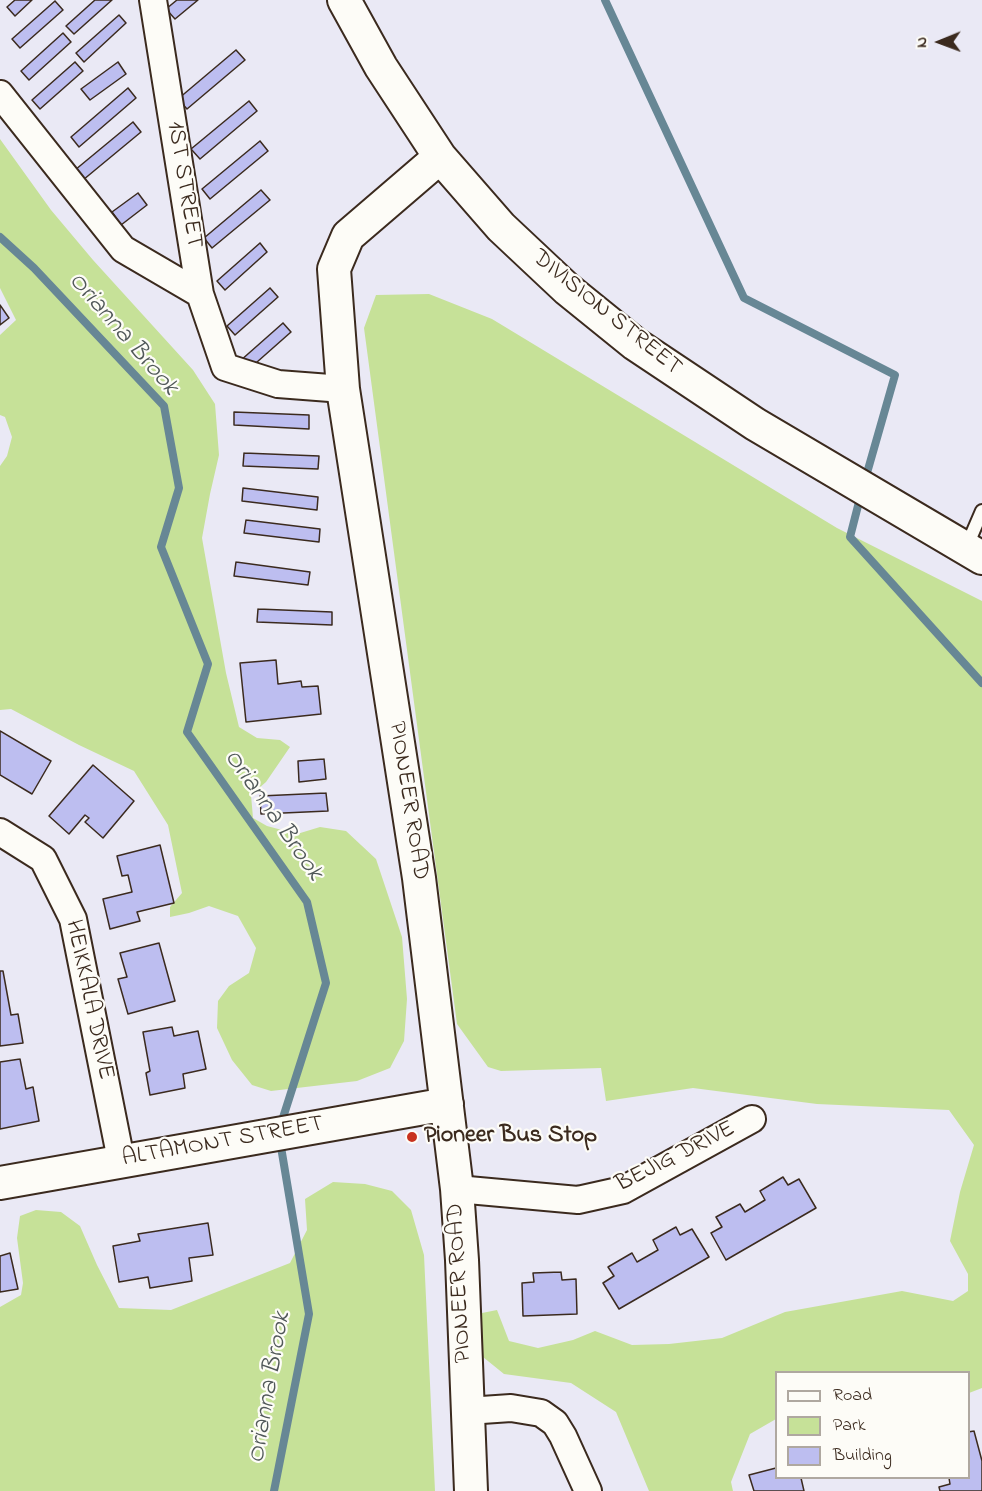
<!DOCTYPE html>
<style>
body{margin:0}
#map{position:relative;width:982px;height:1491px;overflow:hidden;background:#eae9f5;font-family:"Indie Flower",sans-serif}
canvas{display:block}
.legend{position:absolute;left:775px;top:1371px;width:195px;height:108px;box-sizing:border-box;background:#fdfcf7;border:2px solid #afa8a0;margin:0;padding:8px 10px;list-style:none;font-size:18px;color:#3b2a1e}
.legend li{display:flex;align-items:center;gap:12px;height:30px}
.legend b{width:30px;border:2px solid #afa8a0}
.north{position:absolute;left:910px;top:12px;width:60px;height:60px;-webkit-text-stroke:4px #fdfcf7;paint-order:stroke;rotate:269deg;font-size:16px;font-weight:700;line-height:24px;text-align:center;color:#3b2a1e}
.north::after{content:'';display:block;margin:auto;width:21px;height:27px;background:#3b2a1e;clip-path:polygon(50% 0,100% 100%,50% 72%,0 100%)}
</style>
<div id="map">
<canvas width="982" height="1491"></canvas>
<ul class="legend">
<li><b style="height:8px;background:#fdfcf7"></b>Road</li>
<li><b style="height:16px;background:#c6e198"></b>Park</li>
<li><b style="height:16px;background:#bdbef0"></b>Building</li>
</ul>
<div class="north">N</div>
</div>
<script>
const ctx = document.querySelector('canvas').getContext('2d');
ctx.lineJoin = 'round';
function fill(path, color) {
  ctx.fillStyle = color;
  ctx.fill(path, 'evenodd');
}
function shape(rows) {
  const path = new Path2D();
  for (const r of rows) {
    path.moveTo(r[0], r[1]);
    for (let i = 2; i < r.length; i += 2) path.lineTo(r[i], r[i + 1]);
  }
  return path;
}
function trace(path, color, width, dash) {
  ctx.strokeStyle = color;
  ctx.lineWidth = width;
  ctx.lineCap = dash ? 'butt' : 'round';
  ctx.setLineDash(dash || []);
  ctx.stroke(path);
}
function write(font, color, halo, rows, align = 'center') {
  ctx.font = font + ' "Indie Flower",sans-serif';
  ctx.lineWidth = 4.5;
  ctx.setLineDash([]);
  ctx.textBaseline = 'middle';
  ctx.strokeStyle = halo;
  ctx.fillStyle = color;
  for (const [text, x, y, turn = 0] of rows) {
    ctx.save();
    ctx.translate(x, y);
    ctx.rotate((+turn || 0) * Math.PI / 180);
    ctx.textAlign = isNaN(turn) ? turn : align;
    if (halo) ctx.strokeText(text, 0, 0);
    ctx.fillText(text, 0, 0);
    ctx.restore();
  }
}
fill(shape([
 [0,139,51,210,93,260,193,370,215,404,219,455,210,494,202,538,226,673,239,727,257,738,280,740,290,747,266,782,251,795,253,818,267,826,297,834,320,827,346,831,376,859,402,937,407,999,404,1041,390,1068,357,1081,271,1091,252,1085,232,1060,217,1028,218,1001,229,986,249,973,256,948,238,916,209,906,189,913,170,917,170,907,182,893,168,825,134,771,79,745,11,709,0,710,0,466,7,456,12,437,5,417,0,415,0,335,16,320,0,288],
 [429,294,492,319,837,528,982,601,982,1388,969,1393,968,1372,776,1372,776,1419,750,1434,731,1482,733,1491,649,1491,616,1412,571,1383,504,1374,483,1357,475,1326,482,1313,497,1310,509,1341,538,1348,573,1340,595,1331,632,1345,669,1344,722,1338,785,1312,902,1291,953,1301,968,1291,968,1274,950,1241,960,1192,974,1145,949,1110,817,1104,693,1088,606,1101,601,1068,501,1071,488,1067,457,1024,364,328,376,295],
 [333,1182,365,1184,392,1191,411,1210,424,1255,435,1491,0,1491,0,1307,21,1295,23,1283,17,1238,20,1216,36,1210,61,1212,80,1226,97,1265,119,1308,171,1310,290,1263,307,1230,305,1199]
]), '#c6e198');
trace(shape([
 [605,0,744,298,895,375,865,480],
 [0,237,34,268,164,406,179,488,161,547,208,664,187,732,307,902,326,983,280,1127],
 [861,494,850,537,982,683],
 [274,1491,309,1314,280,1141]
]), '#678795', 8);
const building = shape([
 [15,0,32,0,15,16,7,7,15,0],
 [95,0,112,0,74,34,66,26,95,0],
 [177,0,198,0,175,19,166,9,177,0],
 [55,1,63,10,20,48,12,39,55,1],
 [119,15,126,23,84,62,76,53,119,15],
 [63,33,71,42,29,80,21,71,63,33],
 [236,50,245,60,187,109,178,99,236,50],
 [75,62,83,71,40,109,32,100,75,62],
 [118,62,126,74,90,100,81,89,118,62],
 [128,88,136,98,79,147,71,137,128,88],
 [249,101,257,111,200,159,191,149,249,101],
 [133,122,141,132,83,180,75,170,133,122],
 [260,141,268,151,210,199,202,189,260,141],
 [261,190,270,200,212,248,204,238,261,190],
 [138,193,147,205,121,225,112,212,138,193],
 [260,243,267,252,225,290,217,281,260,243],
 [270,288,278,297,235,335,227,326,270,288],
 [0,305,9,318,0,325,0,305],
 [283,323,291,332,248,370,240,361,283,323],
 [234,412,309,415,309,429,234,425,234,412],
 [244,453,319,456,318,469,243,466,244,453],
 [243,488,318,497,317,510,242,501,243,488],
 [246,520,320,529,319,542,244,533,246,520],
 [236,562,310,572,308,585,234,576,236,562],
 [258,609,332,612,332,625,257,622,258,609],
 [276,660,278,684,301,681,302,687,318,686,321,714,246,722,240,663,276,660],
 [0,731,51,761,32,794,0,775,0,731],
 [324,759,326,779,299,782,298,761,324,759],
 [93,765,134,801,103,838,85,822,89,818,85,815,69,834,49,816,93,765],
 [326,793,328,811,261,814,260,796,326,793],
 [160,845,174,903,137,912,140,921,110,929,103,899,132,892,128,875,122,876,117,856,160,845],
 [159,943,175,1001,128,1014,118,979,127,977,120,953,159,943],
 [0,971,3,971,11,1015,18,1014,23,1043,0,1046,0,971],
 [172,1027,174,1036,198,1031,206,1069,183,1074,185,1088,150,1095,146,1073,150,1071,143,1032,172,1027],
 [20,1059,26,1089,33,1087,39,1121,0,1129,0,1062,20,1059],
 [783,1177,788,1185,799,1179,816,1208,726,1260,711,1233,722,1227,716,1217,740,1204,745,1212,765,1200,760,1191,783,1177],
 [208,1223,213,1255,189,1258,192,1281,150,1288,148,1277,119,1282,113,1246,140,1241,138,1234,208,1223],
 [676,1227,680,1235,692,1229,709,1257,619,1309,603,1283,614,1276,608,1267,632,1253,637,1262,658,1250,653,1240,676,1227],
 [10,1253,18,1289,0,1292,0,1256,10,1253],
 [561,1272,562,1280,576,1279,577,1314,523,1316,522,1283,534,1282,533,1273,561,1272],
 [974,1431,982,1461,982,1491,940,1491,939,1487,950,1484,949,1478,968,1478,968,1432,974,1431],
 [776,1468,776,1478,801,1478,804,1491,754,1491,749,1475,776,1468]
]);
fill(building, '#bdbef0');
trace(building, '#3b2a1e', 1.5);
const service = shape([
 [966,548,982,511]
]);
const minor = shape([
 [153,0,200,294,225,367,278,384,343,389],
 [0,94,123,249,200,294],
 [0,832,43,859,73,919,121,1160],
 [457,1189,578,1200,623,1190,752,1119],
 [467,1411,511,1408,541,1413,555,1423,563,1436,588,1491]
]);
const tertiary = shape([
 [344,0,381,67,440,157,501,227,567,289,635,344,755,424,982,558],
 [440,157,348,236,334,269,343,389,419,878,457,1189,462,1260,471,1491],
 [0,1183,447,1104]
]);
trace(service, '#3b2a1e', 16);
trace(minor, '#3b2a1e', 30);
trace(tertiary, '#3b2a1e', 36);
trace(service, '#fdfcf7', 12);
trace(minor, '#fdfcf7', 26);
trace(tertiary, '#fdfcf7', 32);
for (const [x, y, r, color] of [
 [412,1137,6,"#c8321e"]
]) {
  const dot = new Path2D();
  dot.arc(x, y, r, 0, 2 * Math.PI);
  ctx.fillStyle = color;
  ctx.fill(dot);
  trace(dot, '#fdfcf7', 2);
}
write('24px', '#3b2a1e', '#fdfcf7', [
 ["1ST STREET",183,185,81],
 ["DIVISION STREET",606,314,39],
 ["PIONEER ROAD",407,801,81],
 ["HEIKKALA DRIVE",88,1000,78],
 ["ALTAMONT STREET",223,1143,-10],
 ["BEJIG DRIVE",676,1158,-27],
 ["PIONEER ROAD",461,1283,-93]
]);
write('bold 24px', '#3b2a1e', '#fdfcf7', [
 ["Pioneer Bus Stop",424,1137]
], 'left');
write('italic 26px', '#515859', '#fdfcf7', [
 ["Orianna Brook",122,335,49],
 ["Orianna Brook",272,816,55],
 ["Orianna Brook",271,1388,-80]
]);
</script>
